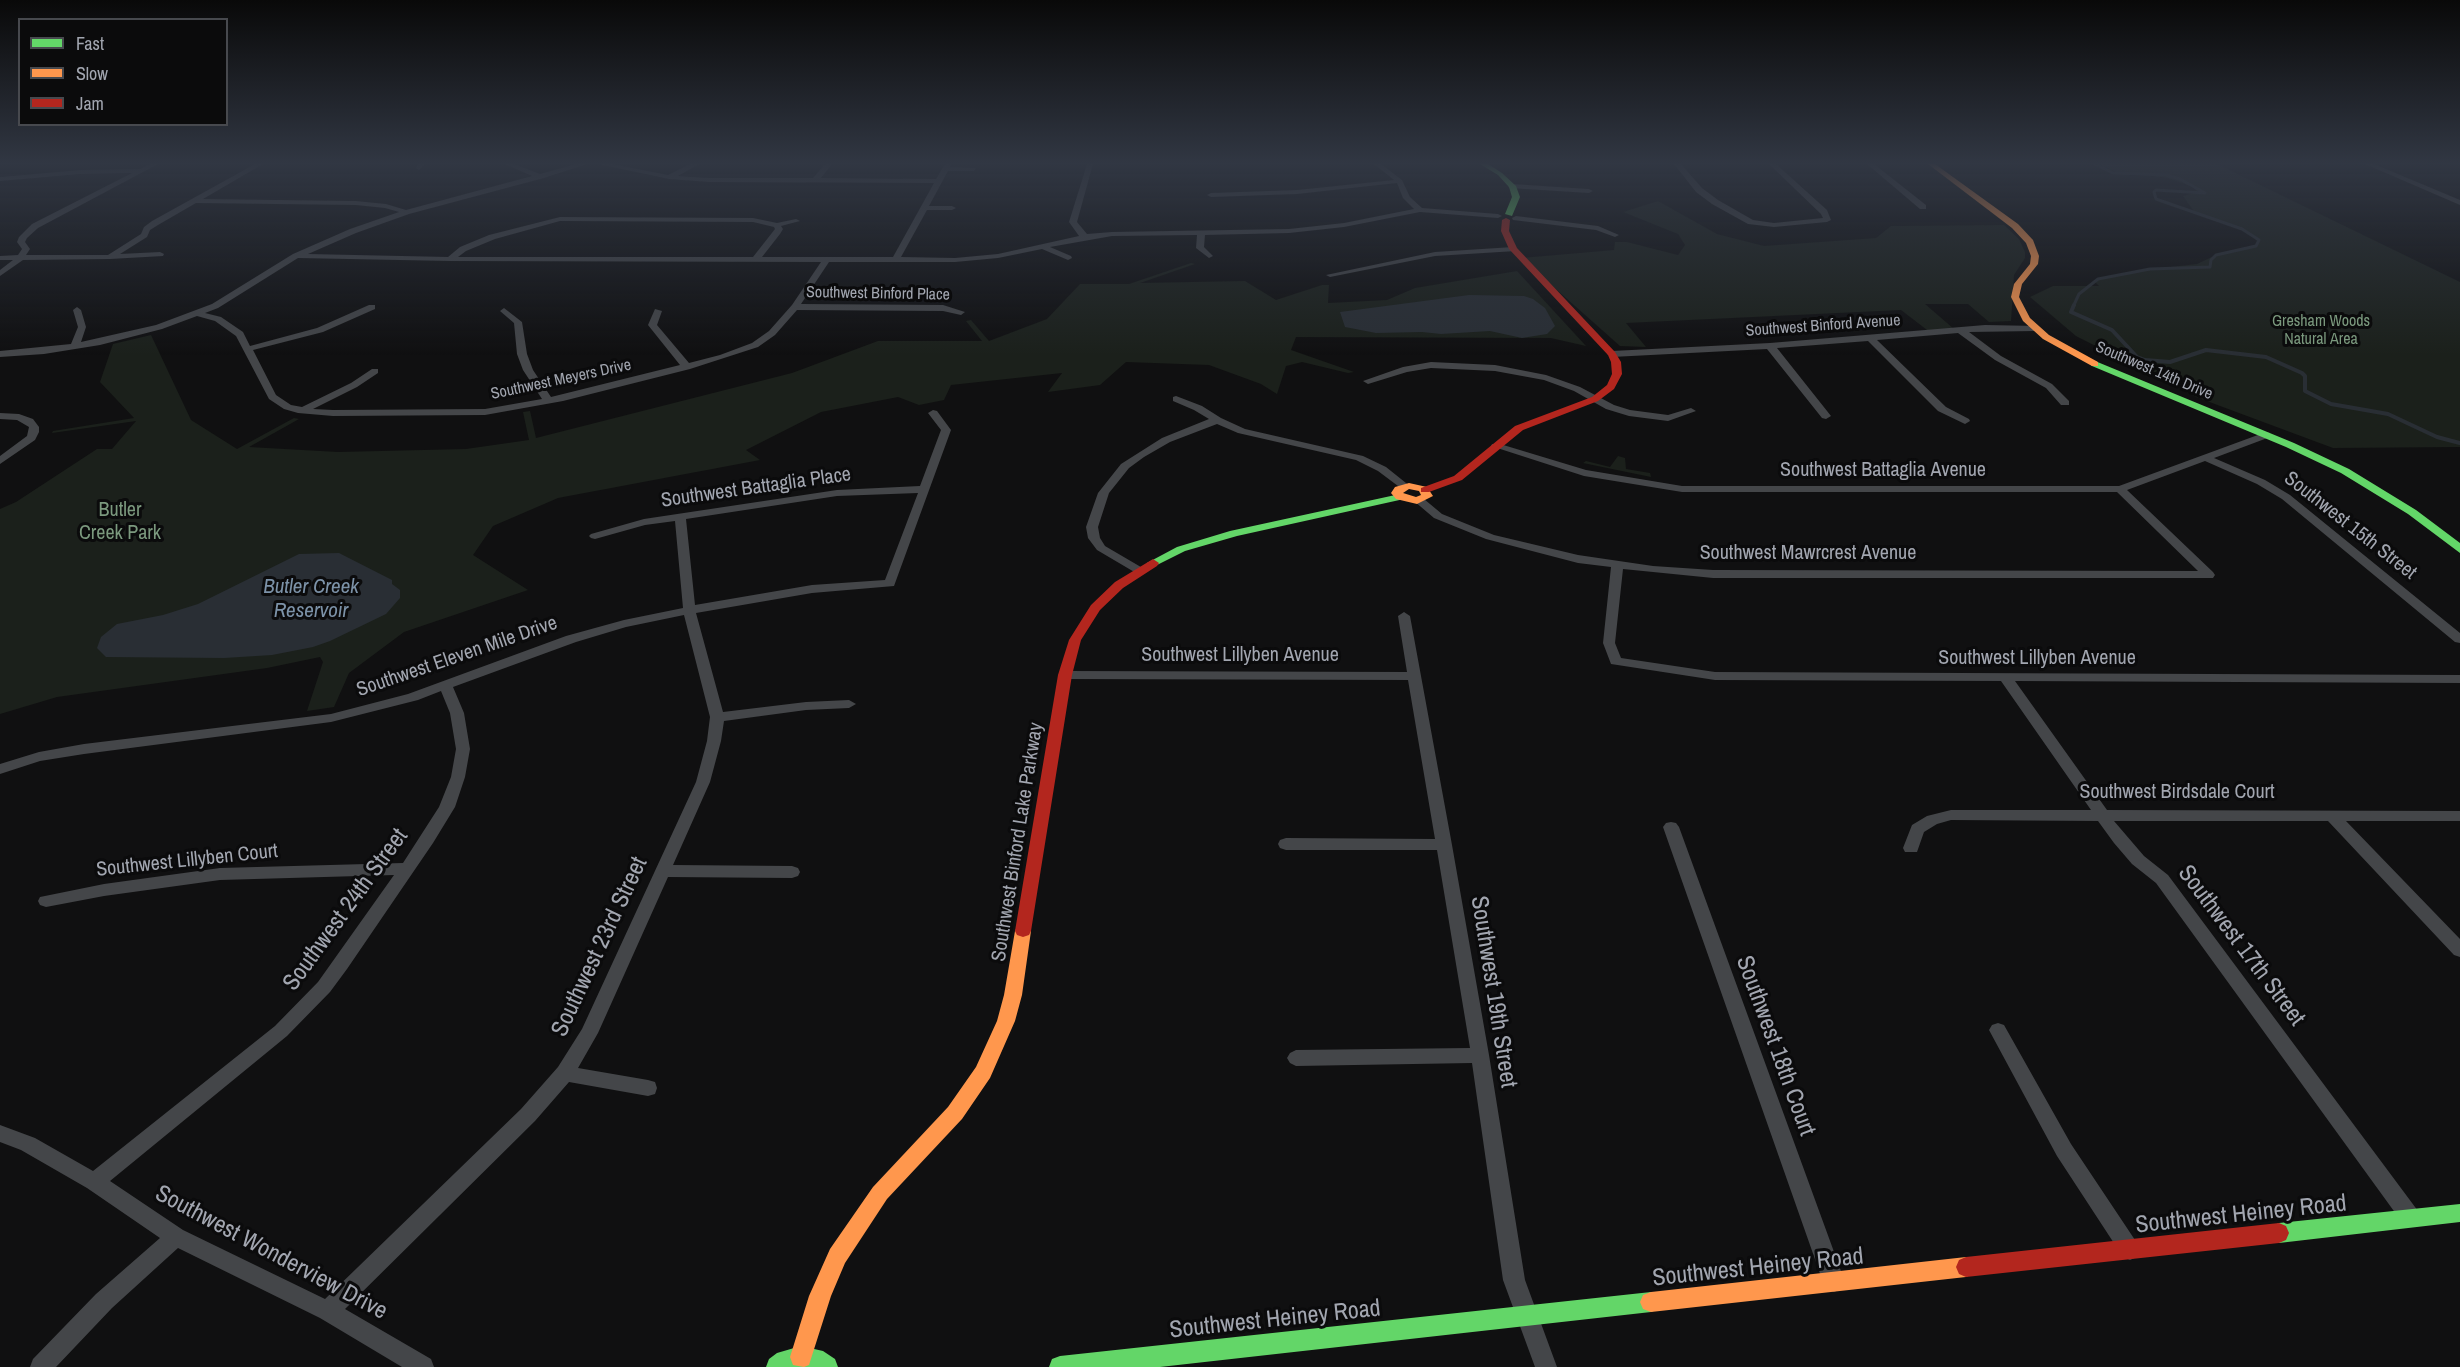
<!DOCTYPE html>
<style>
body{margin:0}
#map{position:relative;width:2460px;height:1367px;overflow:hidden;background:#101011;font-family:"Archivo Narrow",sans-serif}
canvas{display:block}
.legend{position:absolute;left:18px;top:18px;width:210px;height:108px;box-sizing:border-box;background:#0b0b0c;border:2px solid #47494e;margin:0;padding:8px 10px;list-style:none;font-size:18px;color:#a2a6b0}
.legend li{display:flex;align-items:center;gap:12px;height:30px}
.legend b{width:30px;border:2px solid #47494e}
</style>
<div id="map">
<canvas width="2460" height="1367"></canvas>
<ul class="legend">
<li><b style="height:8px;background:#63d668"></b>Fast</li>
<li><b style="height:8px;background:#ff974d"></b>Slow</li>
<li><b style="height:8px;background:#b3261e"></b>Jam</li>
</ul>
</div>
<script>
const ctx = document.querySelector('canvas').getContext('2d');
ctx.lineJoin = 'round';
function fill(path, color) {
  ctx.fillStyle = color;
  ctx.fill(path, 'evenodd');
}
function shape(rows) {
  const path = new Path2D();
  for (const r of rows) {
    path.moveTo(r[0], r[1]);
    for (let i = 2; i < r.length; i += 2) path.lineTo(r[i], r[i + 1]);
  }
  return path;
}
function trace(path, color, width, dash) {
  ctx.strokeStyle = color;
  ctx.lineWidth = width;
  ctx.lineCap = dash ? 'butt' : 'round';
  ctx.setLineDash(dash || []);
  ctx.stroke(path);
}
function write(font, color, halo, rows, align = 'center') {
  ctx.font = font + ' "Archivo Narrow",sans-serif';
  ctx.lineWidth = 6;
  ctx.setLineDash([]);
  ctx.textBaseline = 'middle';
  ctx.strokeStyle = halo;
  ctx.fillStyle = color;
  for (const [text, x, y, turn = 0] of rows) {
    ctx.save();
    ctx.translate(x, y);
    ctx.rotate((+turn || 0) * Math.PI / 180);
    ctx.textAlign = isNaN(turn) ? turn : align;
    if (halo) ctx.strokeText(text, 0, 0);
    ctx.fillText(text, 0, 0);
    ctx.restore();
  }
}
fill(shape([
 [2100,164,2217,164,2460,282,2460,447,2333,448,2196,397,2076,336,2030,297,2053,286,2099,286,2094,281,2135,271,2197,264,2214,256,2254,247,2259,243,2248,232,2195,213,2183,196,2197,192,2192,186,2167,178,2116,172],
 [1658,201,1717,234,1764,246,1876,238,1891,226,2004,225,2019,239,2025,252,2025,258,2014,275,2011,321,1989,322,1968,304,1925,304,1954,329,1931,333,1901,310,1626,323,1646,347,1620,346,1521,258,1614,250,1615,242,1627,242,1678,255,1685,245,1678,234,1623,212],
 [1191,263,1195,264,1140,283,1245,281,1276,300,1322,285,1329,285,1328,303,1387,300,1415,288,1517,271,1586,346,1551,338,1296,337,1291,350,1354,372,1348,373,1302,362,1286,366,1277,394,1261,384,1209,365,1126,362,1100,385,1048,392,1062,373,951,385,944,400,919,405,898,397,821,412,746,450,760,460,558,498,493,526,473,555,528,590,404,632,349,673,334,707,307,711,323,662,320,657,267,668,57,697,0,714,0,509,16,502,97,449,112,449,136,421,52,433,53,431,134,418,100,382,113,344,151,335,191,420,237,449,294,418,299,419,249,447,338,452,466,449,529,440,523,412,530,411,536,438,792,373,878,341,982,341,966,321,971,320,989,341,1047,319,1080,284,1129,284],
 [1618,456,1625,458,1626,469,1650,473,1651,477,1583,463,1586,461,1610,467]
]), '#1b201b');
fill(shape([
 [1469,295,1524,296,1533,299,1545,308,1555,326,1547,334,1522,338,1490,331,1441,334,1422,332,1376,333,1345,327,1340,312],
 [339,553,392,580,392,584,400,590,400,598,386,614,330,641,313,647,272,655,224,658,106,657,97,648,101,637,117,624,163,615,198,604,299,554]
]), '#292e34');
trace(shape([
 [2073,307,2079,294,2098,279,2150,269,2210,267,2211,260,2216,255,2256,246,2259,240,2242,229,2156,199,2154,192,2156,190,2205,193,2180,179,2166,175,2113,173,2095,164]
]), '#292e34', 3);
trace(shape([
 [2074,305,2071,312,2112,330,2137,357,2145,360,2170,362,2206,350,2266,357,2302,373,2305,376,2305,391,2331,404,2388,414,2437,437,2460,443]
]), '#292e34', 4);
fill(shape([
 [150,164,158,164,38,228,27,238,25,242,30,249,26,255,108,255,141,234,144,227,152,221,255,164,263,164,203,199,356,201,386,204,406,210,532,176,505,164,514,164,540,174,576,164,587,164,544,178,409,214,356,233,308,254,448,257,460,247,489,235,560,217,753,218,777,223,796,219,800,221,781,226,783,229,780,234,762,257,893,257,934,183,709,182,669,179,598,164,612,164,668,175,690,164,699,164,678,176,709,178,813,178,825,164,832,164,821,178,936,179,945,164,951,164,950,167,976,168,974,171,948,171,929,206,952,206,956,208,952,210,927,210,901,257,955,258,998,254,1079,236,1069,222,1087,164,1093,164,1077,222,1087,234,1112,232,1289,229,1344,223,1414,209,1403,198,1397,183,1297,194,1211,197,1207,195,1211,193,1297,190,1394,180,1374,164,1381,164,1402,180,1410,197,1422,208,1498,214,1502,216,1498,218,1420,212,1344,227,1289,233,1205,235,1204,247,1213,256,1209,258,1196,248,1197,235,1112,236,1050,247,1071,256,1072,258,1068,260,1042,249,998,258,955,262,829,262,801,304,943,305,965,312,961,315,943,311,797,310,775,335,758,347,690,369,563,401,485,415,333,416,298,413,284,409,269,399,236,336,215,321,197,316,162,329,100,345,44,354,0,357,0,351,71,344,78,327,73,310,77,307,81,310,86,327,81,342,156,325,212,304,293,254,350,229,399,212,385,208,356,205,196,203,158,225,150,230,147,237,120,254,160,252,164,254,163,256,110,259,23,260,0,276,0,270,13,260,0,260,0,256,18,255,22,249,17,242,19,237,32,224,132,173,81,174,0,181,0,177,81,170,140,169,150,164],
 [560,221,753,222,774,227,775,229,753,257,458,257,466,251,495,239,560,221],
 [298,258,450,261,821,262,792,305,769,331,752,343,720,355,689,363,657,325,662,311,655,309,648,325,680,365,551,397,533,370,527,354,522,322,504,308,500,311,514,323,517,354,523,370,542,399,485,409,333,410,313,409,357,387,378,373,378,369,372,369,351,383,302,407,291,405,276,395,253,350,323,332,375,309,375,305,369,305,317,328,250,346,243,332,221,317,205,313,218,308,298,258],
 [418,164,425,164,419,170,416,168,418,164],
 [1674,164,1681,164,1702,188,1718,200,1753,220,1774,223,1823,218,1821,214,1769,164,1776,164,1827,210,1831,220,1827,222,1774,227,1748,224,1712,204,1696,192,1674,164],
 [1867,164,1874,164,1926,205,1926,209,1920,209,1867,164],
 [2365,164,2374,164,2460,200,2460,205,2365,164],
 [1512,184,1589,189,1593,191,1589,193,1509,188,1508,186,1512,184],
 [1516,216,1598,226,1619,235,1615,237,1596,230,1513,220,1512,218,1516,216],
 [1513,247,1516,247,1516,251,1435,256,1330,277,1326,275,1435,252,1513,247],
 [1985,325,2038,326,2039,328,2035,331,1969,332,2001,356,2052,384,2069,401,2069,405,2061,405,2046,388,1995,360,1958,333,1877,340,1946,407,1969,419,1970,421,1965,424,1938,411,1868,341,1777,348,1831,416,1826,419,1822,418,1767,349,1612,357,1607,354,1612,351,1770,343,1985,325],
 [1431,362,1495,365,1546,375,1580,387,1614,405,1630,410,1668,415,1691,408,1696,411,1668,421,1629,416,1606,409,1574,391,1544,380,1495,371,1431,368,1407,372,1368,384,1363,381,1403,367,1431,362],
 [1176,396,1202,406,1221,418,1245,429,1363,456,1386,467,1411,487,1406,490,1402,489,1378,471,1356,460,1238,433,1217,424,1170,442,1144,457,1129,468,1109,493,1098,527,1100,538,1105,546,1146,570,1140,574,1136,573,1097,550,1088,538,1086,527,1098,493,1121,464,1162,438,1209,419,1194,410,1173,401,1173,397,1176,396],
 [933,410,937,411,951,430,894,586,812,593,696,613,723,712,806,702,849,700,856,704,849,708,806,710,724,721,721,741,710,782,673,865,792,866,798,868,800,872,798,876,792,878,668,877,598,1033,578,1068,648,1080,655,1082,657,1088,655,1094,648,1096,569,1082,535,1121,345,1309,431,1359,434,1367,402,1367,320,1318,178,1248,112,1308,56,1367,30,1367,33,1359,96,1294,160,1238,87,1188,21,1150,0,1142,0,1125,35,1138,93,1171,275,1026,318,982,394,875,220,880,104,896,46,907,40,905,38,901,40,897,104,884,220,868,403,863,439,807,451,777,456,749,450,713,441,691,418,700,331,722,84,754,40,761,0,774,0,764,39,752,84,744,331,714,408,694,566,636,624,620,683,608,675,521,645,525,595,539,591,538,589,536,591,534,644,519,837,490,920,486,941,430,928,413,933,410],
 [918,493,885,580,812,585,695,605,686,519,837,496,918,493],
 [684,615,710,717,707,741,696,782,582,1029,558,1067,521,1109,325,1299,183,1230,110,1181,287,1036,330,992,347,969,433,843,455,807,465,777,470,749,464,713,453,687,576,642,626,627,684,615],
 [0,413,19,414,33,419,39,427,39,432,35,440,0,464,0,456,27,436,29,427,17,420,0,419,0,413],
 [2266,432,2270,433,2270,437,2214,458,2265,480,2290,495,2460,633,2460,643,2455,642,2282,499,2257,484,2205,461,2127,490,2213,572,2215,575,2213,578,1713,578,1623,569,1615,643,1621,658,1715,672,2460,675,2460,683,2015,681,2107,810,2460,811,2460,821,2346,821,2460,939,2460,957,2454,955,2328,821,2114,821,2144,856,2168,875,2418,1211,2421,1218,2418,1225,2411,1227,2404,1225,2156,883,2132,864,2114,843,2098,821,1951,820,1937,824,1924,832,1917,852,1905,852,1903,848,1912,825,1927,816,1951,810,2091,810,2001,681,1715,680,1611,664,1603,643,1611,567,1578,563,1486,539,1434,518,1414,501,1420,498,1424,499,1442,514,1494,535,1578,555,1653,566,1713,570,2198,571,2117,492,1682,492,1584,476,1491,446,1492,444,1500,444,1586,470,1682,486,2119,486,2266,432],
 [1404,612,1410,616,1452,845,1489,1055,1525,1280,1557,1367,1535,1367,1503,1280,1472,1063,1296,1066,1290,1063,1287,1058,1290,1053,1296,1050,1470,1048,1437,850,1286,850,1280,848,1278,844,1280,840,1286,838,1435,839,1408,680,1065,679,1058,675,1065,671,1407,672,1398,616,1404,612],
 [1671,822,1676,823,1679,827,1845,1282,1841,1289,1834,1292,1827,1289,1823,1282,1663,827,1666,823,1671,822],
 [1998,1023,2004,1025,2071,1144,2137,1243,2140,1250,2137,1257,2130,1260,2123,1257,2057,1156,1989,1030,1992,1025,1998,1023]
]), '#444649');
fill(shape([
 [1480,164,1488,164,1502,173,1516,186,1520,197,1512,216,1505,214,1512,197,1509,187,1498,175,1480,164],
 [2095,361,2294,443,2349,469,2416,510,2460,543,2460,553,2408,514,2341,473,2286,447,2092,366,2090,364,2095,361],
 [1400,494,1404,495,1404,499,1237,536,1185,551,1153,567,1147,563,1177,547,1230,531,1400,494],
 [2460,1204,2460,1222,2279,1243,2272,1240,2269,1233,2272,1226,2279,1223,2460,1204],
 [1651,1292,1659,1295,1662,1302,1659,1309,1651,1312,1160,1367,1049,1367,1052,1359,1060,1356,1651,1292],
 [801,1346,823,1351,835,1359,838,1367,766,1367,769,1359,777,1353,801,1346]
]), '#63d668');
fill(shape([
 [1928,164,1935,164,2018,224,2033,240,2039,256,2038,264,2022,284,2019,297,2030,318,2049,335,2098,362,2098,366,2092,366,2043,339,2023,321,2011,297,2014,284,2030,264,2031,256,2026,243,2012,228,1928,164],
 [1409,483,1427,487,1433,496,1417,504,1396,499,1391,493,1395,487,1409,483],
 [1409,489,1419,491,1421,495,1416,497,1403,493,1409,489],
 [1023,925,1029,927,1031,931,1022,995,1015,1021,990,1078,962,1119,887,1199,845,1263,831,1296,809,1365,804,1367,793,1365,790,1357,809,1296,830,1249,873,1187,948,1107,976,1067,997,1021,1004,995,1015,931,1017,927,1023,925],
 [1966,1257,1973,1260,1976,1267,1973,1274,1966,1277,1651,1312,1643,1309,1640,1302,1643,1295,1651,1292,1966,1257]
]), '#ff974d');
fill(shape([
 [1506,218,1510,220,1509,231,1517,248,1615,352,1621,362,1622,374,1614,389,1598,401,1523,430,1462,480,1429,492,1421,492,1421,488,1454,476,1515,426,1592,397,1607,385,1612,374,1611,362,1608,355,1509,249,1501,231,1502,220,1506,218],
 [1153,559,1159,563,1157,566,1123,588,1100,610,1081,640,1072,675,1031,931,1029,935,1023,937,1017,935,1015,931,1058,675,1069,640,1091,605,1115,582,1153,559],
 [2279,1223,2286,1226,2289,1233,2286,1240,2279,1243,1966,1277,1959,1274,1956,1267,1959,1260,1966,1257,2279,1223]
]), '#b3261e');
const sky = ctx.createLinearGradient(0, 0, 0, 355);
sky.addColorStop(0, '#090909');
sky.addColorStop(0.46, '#313743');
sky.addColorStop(1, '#31374300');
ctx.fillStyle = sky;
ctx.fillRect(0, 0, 2460, 355);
write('16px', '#a2a6b0', '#0b0b0c', [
 ["Southwest Binford Place",878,294,1],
 ["Southwest Binford Avenue",1823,326,-4],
 ["Southwest 14th Drive",2154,371,23],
 ["Southwest Meyers Drive",561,380,-12]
]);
write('16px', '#7b997e', '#0b0b0c', [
 ["Gresham Woods",2321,322],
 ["Natural Area",2321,340]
]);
write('20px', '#a2a6b0', '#0b0b0c', [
 ["Southwest Battaglia Avenue",1883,471],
 ["Southwest Battaglia Place",756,488,-8],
 ["Southwest 15th Street",2350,526,38],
 ["Southwest Mawrcrest Avenue",1808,554],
 ["Southwest Lillyben Avenue",1240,656],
 ["Southwest Eleven Mile Drive",457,657,-19],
 ["Southwest Lillyben Avenue",2037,659],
 ["Southwest Birdsdale Court",2177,793],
 ["Southwest Binford Lake Parkway",1018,842,-81],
 ["Southwest Lillyben Court",187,861,-6]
]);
write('20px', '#7b997e', '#0b0b0c', [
 ["Butler",120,511],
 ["Creek Park",120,534]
]);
write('italic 21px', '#7c92a8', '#0b0b0c', [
 ["Butler Creek",311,587],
 ["Reservoir",311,611]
]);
write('24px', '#a2a6b0', '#0b0b0c', [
 ["Southwest 24th Street",346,910,-54],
 ["Southwest 17th Street",2241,946,53],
 ["Southwest 23rd Street",600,947,-65],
 ["Southwest 19th Street",1493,992,81],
 ["Southwest 18th Court",1775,1046,70],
 ["Southwest Heiney Road",2241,1215,-6],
 ["Southwest Wonderview Drive",271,1253,28],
 ["Southwest Heiney Road",1758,1268,-6],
 ["Southwest Heiney Road",1275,1320,-6]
]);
</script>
